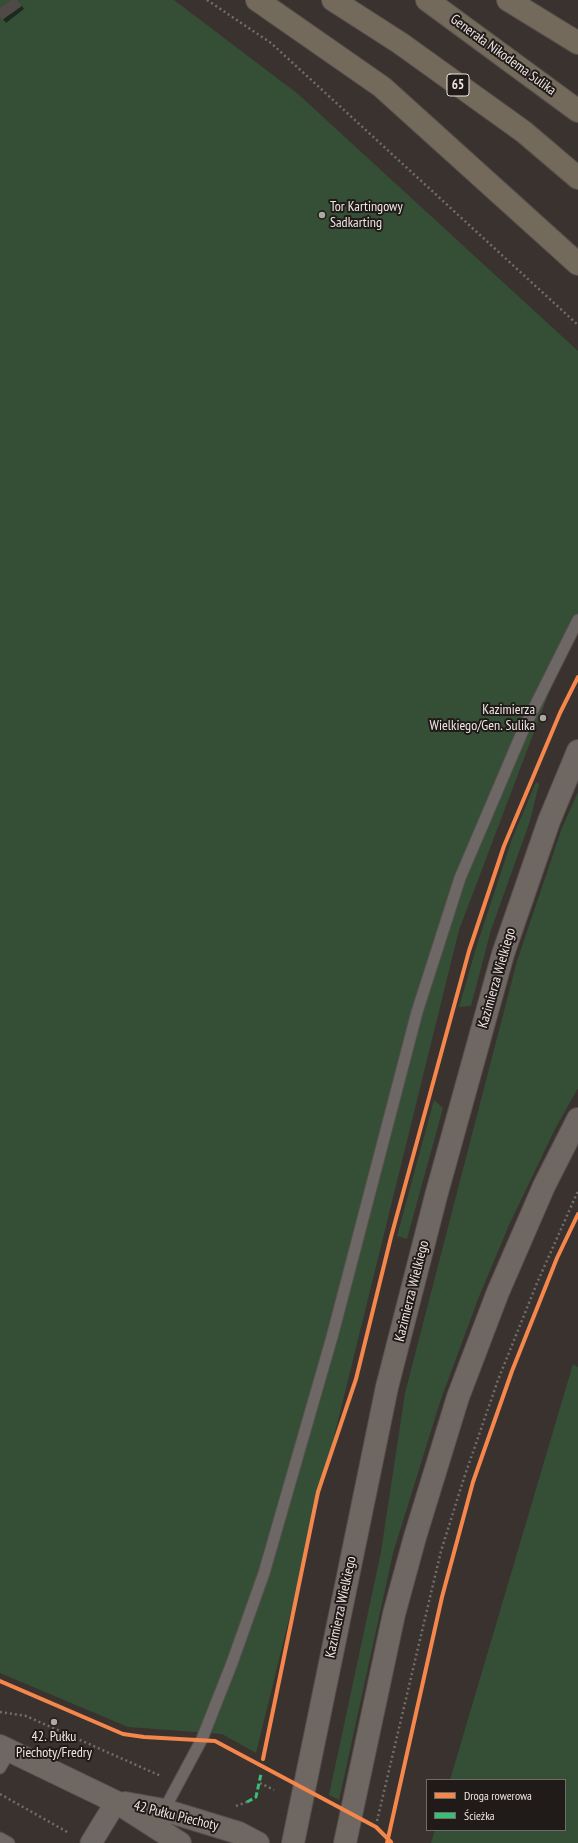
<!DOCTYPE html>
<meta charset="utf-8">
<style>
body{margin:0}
#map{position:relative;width:578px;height:1843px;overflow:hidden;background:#39322f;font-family:"PT Sans Narrow",sans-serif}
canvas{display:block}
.legend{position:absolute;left:426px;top:1779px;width:140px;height:52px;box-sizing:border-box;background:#201a18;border:1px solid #726c69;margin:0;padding:5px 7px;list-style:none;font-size:12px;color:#eee6e2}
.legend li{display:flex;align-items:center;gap:8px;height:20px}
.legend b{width:20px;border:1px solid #726c69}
</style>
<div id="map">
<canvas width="578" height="1843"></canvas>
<ul class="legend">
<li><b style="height:5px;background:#f5874c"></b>Droga rowerowa</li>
<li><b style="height:5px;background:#3abd76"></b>Ścieżka</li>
</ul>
</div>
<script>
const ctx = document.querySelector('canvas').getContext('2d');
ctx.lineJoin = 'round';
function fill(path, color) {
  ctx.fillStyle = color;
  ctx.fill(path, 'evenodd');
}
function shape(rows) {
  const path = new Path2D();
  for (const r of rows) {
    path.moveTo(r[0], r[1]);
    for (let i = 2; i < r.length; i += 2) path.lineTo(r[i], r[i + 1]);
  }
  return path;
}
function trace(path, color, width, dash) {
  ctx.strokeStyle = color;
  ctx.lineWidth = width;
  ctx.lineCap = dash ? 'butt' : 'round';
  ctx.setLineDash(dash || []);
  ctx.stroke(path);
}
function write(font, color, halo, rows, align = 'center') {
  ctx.font = font + ' "PT Sans Narrow",sans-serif';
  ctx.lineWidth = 4;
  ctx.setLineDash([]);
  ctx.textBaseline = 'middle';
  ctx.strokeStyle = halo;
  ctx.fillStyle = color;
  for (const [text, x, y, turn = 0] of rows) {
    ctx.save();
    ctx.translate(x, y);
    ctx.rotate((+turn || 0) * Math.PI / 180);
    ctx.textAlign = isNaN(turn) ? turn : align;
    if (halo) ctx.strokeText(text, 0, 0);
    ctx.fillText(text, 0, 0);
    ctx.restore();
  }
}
fill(shape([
 [0,0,174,0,298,94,578,351,578,616,459,930,256,1753,222,1734,128,1727,0,1673],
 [536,782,539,784,530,821,491,930,471,1006,459,1007,476,948,512,839],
 [578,792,578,1088,555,1129,509,1225,478,1299,440,1402,393,1553,339,1800,329,1795,381,1552,405,1393,517,961,562,828],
 [434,1100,443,1108,407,1239,397,1236],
 [573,1364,578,1367,578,1843,431,1843,435,1830,565,1830,565,1780,450,1780]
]), '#354f36');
fill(shape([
 [12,0,18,0,24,9,6,23,0,15,0,9]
]), '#0007');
fill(shape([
 [11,0,18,0,22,6,2,20,0,17,0,8]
]), '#4f4947');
const lane = shape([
 [0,1768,10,1751],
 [164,1810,202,1739,232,1663,264,1573,332,1337,417,1012,460,878,524,728,578,620],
 [0,1838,9,1843]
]);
const street = shape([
 [91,1843,116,1802]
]);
const secondary = shape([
 [0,1746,116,1802,180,1843],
 [125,1803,164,1810,239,1833,258,1843],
 [293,1843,387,1387,436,1196,503,954,549,821,578,751],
 [345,1843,394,1614,415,1537,458,1397,498,1292,544,1186,578,1119]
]);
const highway = shape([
 [257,0,382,87,578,264],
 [333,0,400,43,524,132,578,178],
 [427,0,578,111],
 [508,0,578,43]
]);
trace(lane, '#564f4d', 13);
trace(street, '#564f4d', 23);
trace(secondary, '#564f4d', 24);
trace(highway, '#564f4d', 24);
trace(shape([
 [207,0,271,43,578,325],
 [0,1712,26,1716,161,1776],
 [260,1783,274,1790],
 [0,1794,69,1833],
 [236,1806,247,1802],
 [377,1821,441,1551,464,1478,498,1380,537,1283,578,1191]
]), '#726e6b', 2.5, [2, 3]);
trace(lane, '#6d6865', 11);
trace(street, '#6d6865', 21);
trace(secondary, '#6f6862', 22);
trace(highway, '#746a5b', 22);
trace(shape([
 [247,1802,256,1797,261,1774]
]), '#3abd76', 3, [6, 3]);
trace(shape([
 [0,1681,123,1734,144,1737,215,1741,376,1827,391,1842],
 [263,1759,318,1492,356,1379,391,1237,469,951,504,846,560,713,578,677],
 [387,1843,442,1597,473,1482,512,1371,557,1258,578,1214]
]), '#f5874c', 4);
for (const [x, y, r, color] of [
 [322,215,4,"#afa7a3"],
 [543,718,4,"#afa7a3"],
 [54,1722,4,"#afa7a3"]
]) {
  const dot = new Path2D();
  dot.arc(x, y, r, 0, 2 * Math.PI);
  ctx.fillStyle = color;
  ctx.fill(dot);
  trace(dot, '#201a18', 1.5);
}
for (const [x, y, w] of [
 [458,85,22]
]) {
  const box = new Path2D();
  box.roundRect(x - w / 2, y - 11, w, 22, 3);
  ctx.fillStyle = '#201a18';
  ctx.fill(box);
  trace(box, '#eee6e2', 1);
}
write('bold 13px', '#eee6e2', null, [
 ["65",458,85]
]);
write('14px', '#eee6e2', '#201a18', [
 ["Generała Nikodema Sulika",503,55,36],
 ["Kazimierza Wielkiego",497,978,-74],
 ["Kazimierza Wielkiego",412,1291,-76],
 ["Kazimierza Wielkiego",341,1607,-78],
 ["42 Pułku Piechoty",176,1816,14]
]);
write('14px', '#eee6e2', '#201a18', [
 ["Tor Kartingowy",330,207],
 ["Sadkarting",330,223],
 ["Kazimierza",535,710,"right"],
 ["Wielkiego/Gen. Sulika",535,726,"right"],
 ["42. Pułku",54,1737,"center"],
 ["Piechoty/Fredry",54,1753,"center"]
], 'left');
</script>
